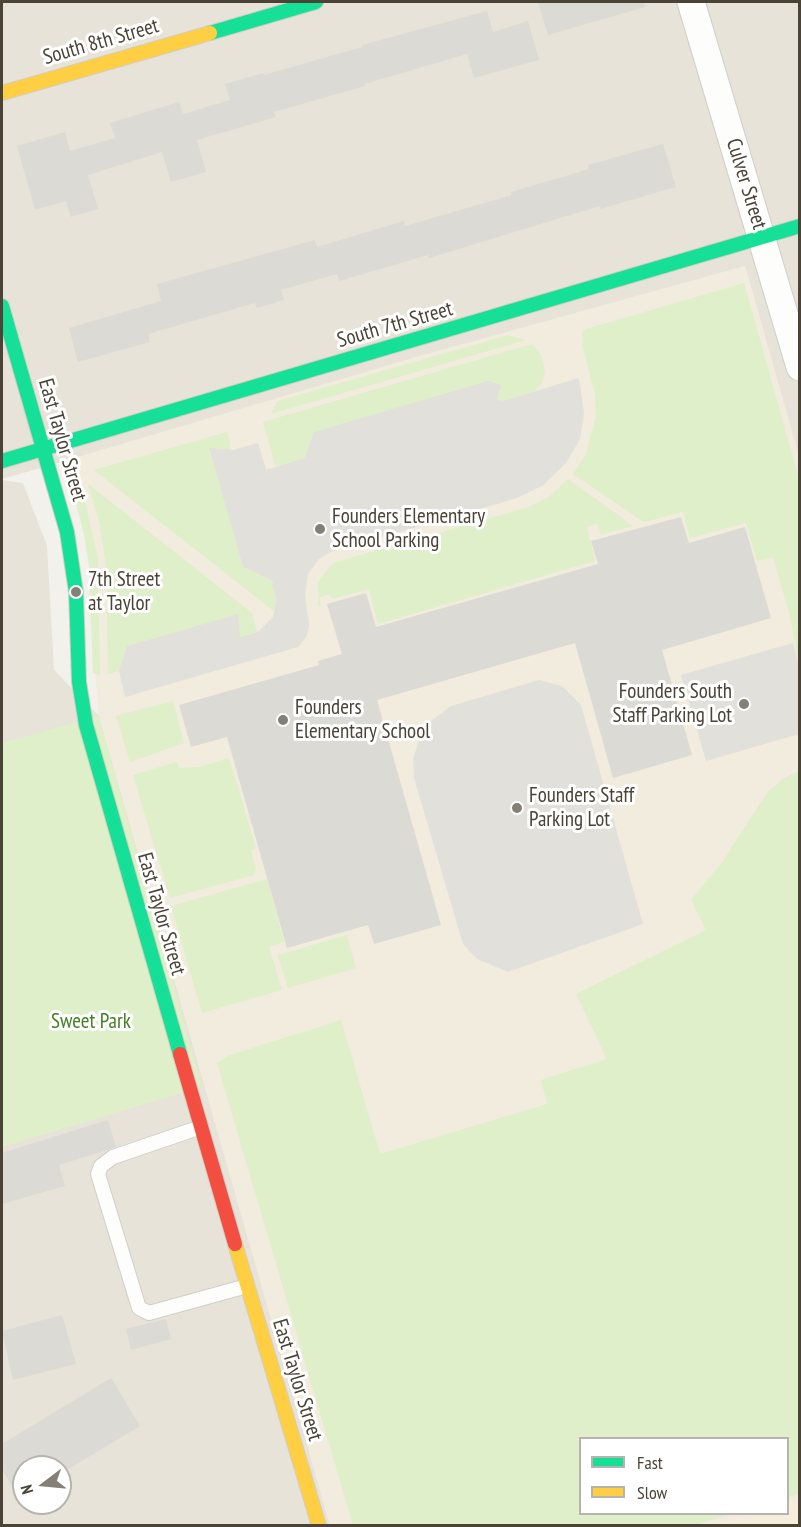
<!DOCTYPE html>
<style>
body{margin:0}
#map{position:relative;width:801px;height:1527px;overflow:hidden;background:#f2f1eb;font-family:"PT Sans Narrow",sans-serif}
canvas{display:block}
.frame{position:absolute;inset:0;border:3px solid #4a4336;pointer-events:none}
.legend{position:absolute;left:579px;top:1437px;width:210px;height:78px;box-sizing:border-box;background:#fff;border:2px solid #b7b4af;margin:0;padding:8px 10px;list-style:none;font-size:18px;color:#4a4336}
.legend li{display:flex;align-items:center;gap:12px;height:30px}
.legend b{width:30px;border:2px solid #b7b4af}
.north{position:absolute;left:12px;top:1455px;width:60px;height:60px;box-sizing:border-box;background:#fff;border:2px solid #b7b4af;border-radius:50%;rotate:254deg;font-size:16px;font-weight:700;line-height:24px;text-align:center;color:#4a4336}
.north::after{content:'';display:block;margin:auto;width:21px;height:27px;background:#858075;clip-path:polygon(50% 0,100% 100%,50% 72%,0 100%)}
</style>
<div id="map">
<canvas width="801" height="1527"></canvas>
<div class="frame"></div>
<ul class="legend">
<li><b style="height:8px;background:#16e098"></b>Fast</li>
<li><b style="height:8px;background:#ffcf43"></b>Slow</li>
</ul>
<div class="north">N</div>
</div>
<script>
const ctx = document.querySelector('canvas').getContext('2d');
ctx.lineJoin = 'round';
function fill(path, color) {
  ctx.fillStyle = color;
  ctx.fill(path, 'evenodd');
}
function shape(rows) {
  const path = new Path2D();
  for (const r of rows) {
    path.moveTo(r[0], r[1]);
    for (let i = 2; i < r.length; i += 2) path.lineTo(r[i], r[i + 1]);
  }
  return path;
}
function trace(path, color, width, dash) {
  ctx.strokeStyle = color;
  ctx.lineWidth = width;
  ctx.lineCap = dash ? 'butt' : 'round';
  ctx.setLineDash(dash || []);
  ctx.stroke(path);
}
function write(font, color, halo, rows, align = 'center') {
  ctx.font = font + ' "PT Sans Narrow",sans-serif';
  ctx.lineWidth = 6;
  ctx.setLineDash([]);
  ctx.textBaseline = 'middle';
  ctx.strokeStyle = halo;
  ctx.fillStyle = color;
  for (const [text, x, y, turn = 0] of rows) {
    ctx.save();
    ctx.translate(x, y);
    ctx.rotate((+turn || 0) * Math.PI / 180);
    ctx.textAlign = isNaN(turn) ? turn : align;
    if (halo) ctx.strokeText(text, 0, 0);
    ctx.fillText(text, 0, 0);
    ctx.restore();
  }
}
fill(shape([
 [2,2,799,2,799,459,745,266,2,479],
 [2,480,23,483,47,546,54,670,99,716,330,1525,2,1526],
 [24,1467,60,1467,60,1503,24,1503]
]), '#e7e3d8');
fill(shape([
 [799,1498,799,1525,710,1526,749,1514,788,1514,788,1502]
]), '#f6eddd');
fill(shape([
 [745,266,800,459,799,1498,788,1502,788,1438,580,1438,580,1514,749,1514,710,1526,330,1525,99,716,90,618,89,565,84,534,67,470,75,458,84,455,423,355]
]), '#f1ecdd');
fill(shape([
 [744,283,799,479,799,665,790,616,773,557,757,561,746,523,690,538,683,512,644,522,573,474,586,454,596,416,595,394,583,348,582,334,586,329],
 [508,335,526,340,271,414,277,401],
 [532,344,541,355,545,372,542,383,533,392,503,401,497,399,276,467,263,422],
 [227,432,230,442,229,450,209,449,243,567,272,580,276,600,274,611,94,470],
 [78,474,98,558,100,676,93,673,89,565,84,534,70,480],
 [568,479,633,526,601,535,597,523,587,527,595,561,378,624,369,589,332,599,330,594,319,598,321,605,318,606,318,583,329,567,336,562,529,507,549,497],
 [88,484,252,613,257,632,240,637,238,614,127,646,119,671,108,674,106,565,99,521],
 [173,701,184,743,130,762,116,716],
 [99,716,202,1087,2,1147,2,743],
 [229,758,256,848,251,851,256,869,254,875,170,898,133,775,177,762,179,768,200,767],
 [799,771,799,1494,788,1497,788,1438,580,1438,580,1514,732,1514,691,1526,353,1525,217,1063,230,1055,341,1020,380,1154,547,1104,541,1080,607,1059,576,994,706,930,691,900,721,864,767,793,784,778],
 [267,879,284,942,269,947,282,990,202,1013,171,906],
 [347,935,356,968,288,988,278,955]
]), '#deefc9');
fill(shape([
 [579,378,584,413,580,439,566,463,542,486,517,498,330,552,319,559,308,574,305,595,309,625,307,636,298,647,125,697,119,671,127,646,238,614,240,637,258,632,273,617,276,600,272,580,243,567,209,448,233,450,258,443,266,470,305,458,314,432,488,381,501,385,497,399,503,401],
 [793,643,799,665,799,734,706,761,681,675],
 [539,680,562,686,581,705,643,924,508,972,477,959,463,944,414,778,413,758,423,731,431,721,451,706]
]), '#e1e0da');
fill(shape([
 [538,2,644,2,645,7,548,35],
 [487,11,493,32,528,21,539,60,474,78,467,54,364,84,365,86,274,112,276,117,197,140,206,172,171,182,162,152,88,175,98,209,71,217,66,201,35,210,17,146,65,132,70,151,115,138,110,123,179,102,183,114,230,100,225,84,263,73,264,75,362,47,362,45],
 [663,144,676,187,600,209,600,206,429,258,428,255,339,281,337,274,281,290,284,300,257,308,255,303,148,334,150,342,78,362,69,328,161,301,157,284,315,240,317,247,404,221,405,226,512,195,511,192,589,169,588,165],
 [681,517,689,543,745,527,771,618,662,650,692,755,613,778,575,643,377,700,441,925,374,944,368,925,287,948,227,737,191,747,179,705,319,665,318,661,342,654,327,604,366,593,376,627,598,564,591,541],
 [108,1120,116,1147,59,1165,65,1186,2,1204,2,1153],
 [62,1315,76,1364,13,1380,2,1331],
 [166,1319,171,1339,131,1350,126,1329],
 [111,1378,140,1426,60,1474,60,1467,24,1467,24,1496,19,1499,2,1469,2,1444]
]), '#dcdad4');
const lane = shape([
 [201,1127,113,1157,101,1166,98,1174,139,1308,149,1313,247,1286]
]);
const street = shape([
 [691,2,800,367]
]);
const fast = shape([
 [210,33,316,2],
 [2,306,67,532,76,592,79,682,86,725,180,1054],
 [2,461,800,226]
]);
const slow = shape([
 [2,93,210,33],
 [235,1244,319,1526]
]);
const jam = shape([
 [180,1054,235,1244]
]);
trace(lane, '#d0cfc9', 16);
trace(street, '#d0cfc9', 29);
trace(fast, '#d2cec1', 16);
trace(slow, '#d2cec1', 16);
trace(jam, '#d2cec1', 16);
trace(lane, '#fdfdfc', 14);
trace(street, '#fdfdfc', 27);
trace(fast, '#16e098', 14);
trace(slow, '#ffcf43', 14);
trace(jam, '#f24e42', 14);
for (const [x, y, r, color] of [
 [320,529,6,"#858075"],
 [76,592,6,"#858075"],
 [744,704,6,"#858075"],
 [283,720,6,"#858075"],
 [517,808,6,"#858075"]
]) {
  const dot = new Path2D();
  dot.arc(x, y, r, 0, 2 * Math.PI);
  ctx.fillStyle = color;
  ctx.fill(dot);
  trace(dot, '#fff', 2);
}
write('21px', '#4a4336', '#fff', [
 ["South 8th Street",101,42,-16],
 ["Culver Street",746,184,73],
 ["South 7th Street",395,325,-16],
 ["East Taylor Street",62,440,74],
 ["East Taylor Street",161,914,74],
 ["East Taylor Street",297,1380,73]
]);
write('21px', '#4a4336', '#fff', [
 ["Founders Elementary",332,517],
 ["School Parking",332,541],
 ["7th Street",88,580],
 ["at Taylor",88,604],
 ["Founders South",732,692,"right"],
 ["Staff Parking Lot",732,716,"right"],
 ["Founders",295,708],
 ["Elementary School",295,732],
 ["Founders Staff",529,796],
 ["Parking Lot",529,820]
], 'left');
write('21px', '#438123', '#fff', [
 ["Sweet Park",91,1022]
]);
</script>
